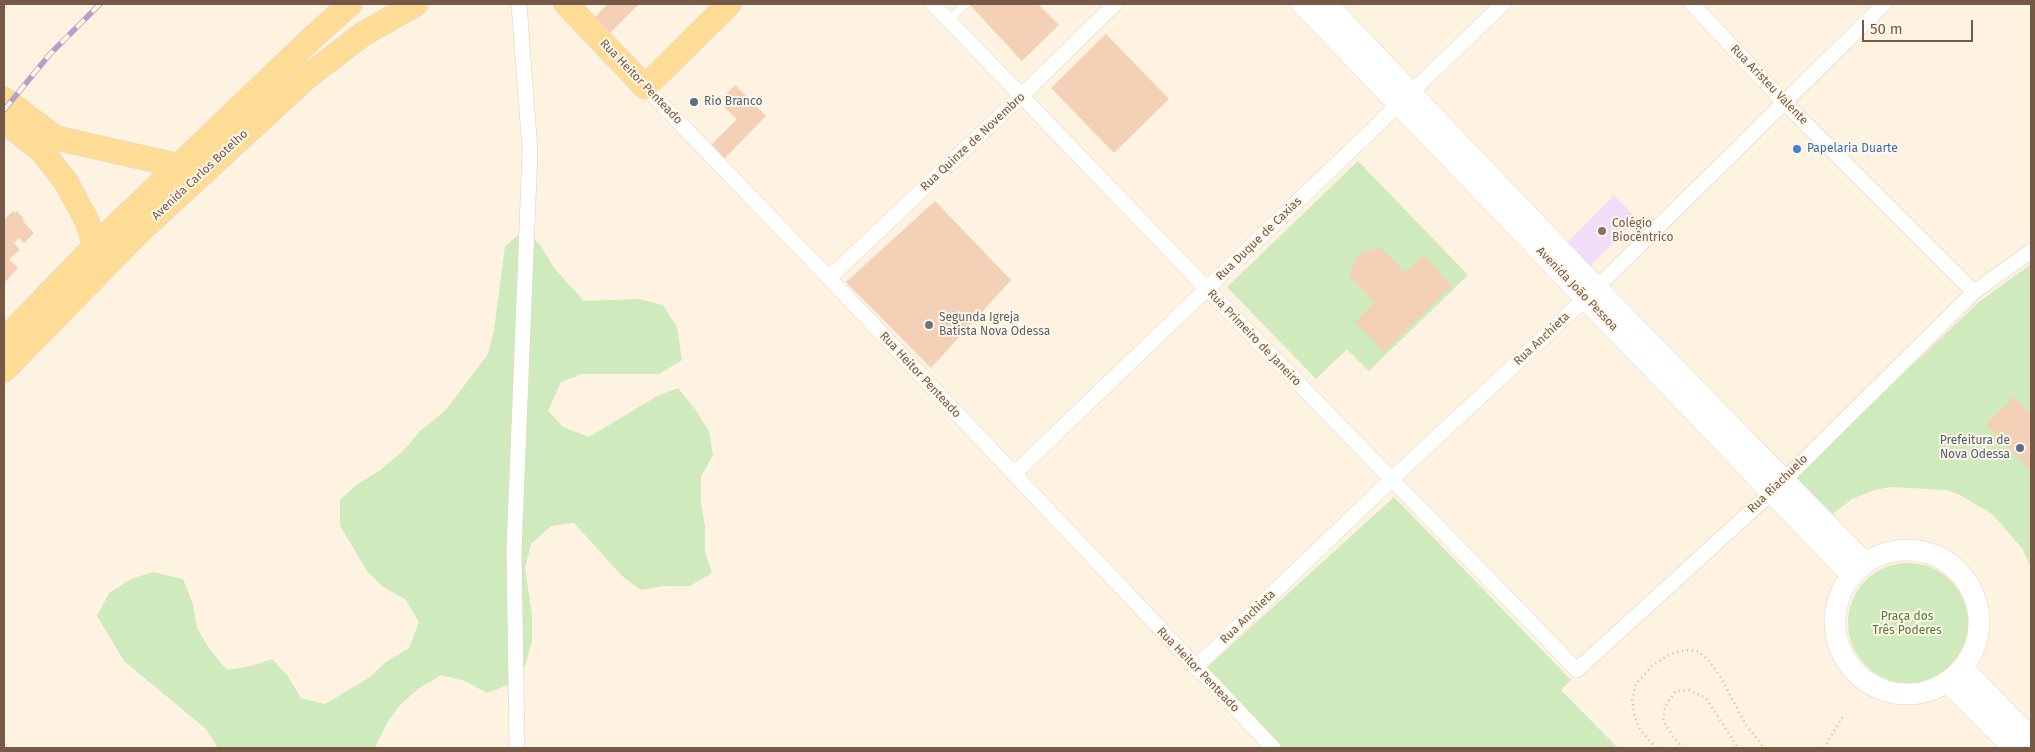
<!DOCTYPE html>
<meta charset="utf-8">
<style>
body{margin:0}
#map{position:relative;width:2035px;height:752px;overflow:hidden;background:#fdf3e0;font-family:"Fira Sans",sans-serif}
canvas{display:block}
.frame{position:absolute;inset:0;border:5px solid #755946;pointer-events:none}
.scale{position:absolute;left:1862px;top:20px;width:111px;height:22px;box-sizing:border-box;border:2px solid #755946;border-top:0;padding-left:6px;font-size:15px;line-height:18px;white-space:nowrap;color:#755946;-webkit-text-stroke:4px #fff7e8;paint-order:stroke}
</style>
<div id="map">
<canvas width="2035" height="752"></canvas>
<div class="frame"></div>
<div class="scale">50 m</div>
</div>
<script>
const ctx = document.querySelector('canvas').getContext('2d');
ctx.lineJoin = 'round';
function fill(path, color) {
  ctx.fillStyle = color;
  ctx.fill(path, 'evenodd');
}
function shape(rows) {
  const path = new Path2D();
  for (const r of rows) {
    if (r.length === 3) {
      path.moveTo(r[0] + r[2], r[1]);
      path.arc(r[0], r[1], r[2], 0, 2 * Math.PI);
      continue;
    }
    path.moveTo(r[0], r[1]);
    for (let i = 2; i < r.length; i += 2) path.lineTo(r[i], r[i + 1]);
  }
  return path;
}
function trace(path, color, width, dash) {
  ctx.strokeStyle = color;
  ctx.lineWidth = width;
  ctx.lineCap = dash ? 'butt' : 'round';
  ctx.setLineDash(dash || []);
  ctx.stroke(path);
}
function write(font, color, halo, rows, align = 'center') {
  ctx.font = font + ' "Fira Sans",sans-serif';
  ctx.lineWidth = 4;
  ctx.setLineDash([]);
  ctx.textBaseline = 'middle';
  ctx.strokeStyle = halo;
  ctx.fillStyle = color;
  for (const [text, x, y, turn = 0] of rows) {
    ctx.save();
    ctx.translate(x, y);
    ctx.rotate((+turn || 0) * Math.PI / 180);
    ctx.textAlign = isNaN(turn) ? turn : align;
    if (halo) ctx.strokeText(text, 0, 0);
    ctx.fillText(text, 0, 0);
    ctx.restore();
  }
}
fill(shape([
 [1614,195,1637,219,1590,266,1567,243]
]), '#f0ddf9');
fill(shape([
 [1358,161,1468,275,1369,371,1347,349,1316,379,1227,287],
 [525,229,541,246,554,268,584,301,639,299,663,305,677,327,682,360,659,374,582,374,561,382,548,411,563,427,589,437,657,396,678,388,695,409,709,431,713,455,701,477,701,503,705,526,705,552,712,573,690,586,664,586,641,590,622,576,574,523,551,526,531,544,525,568,532,615,532,640,526,664,508,685,487,693,465,681,441,675,418,689,401,704,387,723,375,748,218,748,206,729,124,661,97,616,109,593,131,579,153,572,183,579,193,604,197,628,210,650,227,670,251,666,272,659,287,675,301,698,325,704,370,677,386,662,409,648,419,622,405,599,383,587,367,571,340,526,340,500,356,485,379,471,403,451,421,430,445,411,488,354,494,330,505,246],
 [2031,264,2031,568,2022,548,1992,514,1960,495,1946,490,1891,487,1874,490,1852,499,1829,517,1792,479,1979,302],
 [1394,497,1571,680,1561,690,1618,748,1282,748,1205,669],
 [1908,623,60]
]), '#cfebbe');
fill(shape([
 [608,4,639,4,608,35,592,20],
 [969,4,1038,4,1059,25,1022,61],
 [1106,34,1169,99,1114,153,1051,88],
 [735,85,766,116,724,159,710,146,737,119,724,107,724,96],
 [935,201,1011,280,931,368,846,282],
 [13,211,15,213,17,211,24,219,23,221,34,233,24,243,19,238,14,243,20,250,9,259,18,268,4,283,4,220],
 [1380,247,1405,273,1424,255,1452,286,1384,352,1355,322,1375,302,1349,276,1357,255],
 [2014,397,2031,414,2031,471,1986,424]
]), '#f4d1b6');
const service = shape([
 [948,20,966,4]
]);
const minor = shape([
 [933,4,1207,289,1577,670,1771,493,1974,292,2031,251],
 [1692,4,1785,103,1974,292],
 [645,87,829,278,1273,748],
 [829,278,1021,96,1115,4],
 [1014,474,1503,4],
 [1195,668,1392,479,1586,298,1884,4],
 [517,748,514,551,530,151,519,4]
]);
const secondary = shape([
 [1302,4,1851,575],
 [1327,4,1596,287,1865,563],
 [1907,622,72],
 [1963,668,2031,738],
 [1947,682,2014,748]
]);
const primary = shape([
 [566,4,645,87,729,4],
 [4,99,56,138,180,166],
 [4,121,42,151,66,182,87,221,95,246],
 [4,340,95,246,309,41,350,4],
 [4,370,139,232,307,77,363,34,416,4]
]);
trace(service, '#e2cfbc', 9);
trace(minor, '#e2cfbc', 16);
trace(secondary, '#e9d2bb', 22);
trace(primary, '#ded7d3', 25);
trace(shape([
 [1656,748,1640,730,1634,714,1632,699,1636,684,1652,666,1670,654,1686,650,1698,651,1709,661,1721,678,1746,725,1764,748],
 [1683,748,1674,738,1663,720,1665,706,1676,691,1689,690,1706,698,1738,748],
 [1824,748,1843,716]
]), '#d9b59a', 2.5, [1, 4]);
trace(service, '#fff', 8);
trace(minor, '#fff', 15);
trace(secondary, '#fff', 21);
trace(primary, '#ffdc96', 24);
const rail = shape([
 [4,110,50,54,100,4]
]);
trace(rail, '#b69fc7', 5.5);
trace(rail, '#fff7e8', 4, [11]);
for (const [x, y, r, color] of [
 [694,102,5,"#5c6f8a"],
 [1797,149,5,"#3f7fe0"],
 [1602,231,5,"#8d6e63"],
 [929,325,5,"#6b7280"],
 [2020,448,5,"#5c6f8a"]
]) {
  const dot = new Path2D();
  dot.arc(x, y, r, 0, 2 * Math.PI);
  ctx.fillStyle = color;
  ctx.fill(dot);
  trace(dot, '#fff7e8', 2);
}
write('12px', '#755946', '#fff7e8', [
 ["Rua Heitor Penteado",641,82,46],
 ["Rua Aristeu Valente",1769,85,46],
 ["Rua Quinze de Novembro",973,142,-43],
 ["Avenida Carlos Botelho",200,175,-43],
 ["Rua Duque de Caxias",1259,239,-44],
 ["Avenida João Pessoa",1577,289,46],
 ["Rua Primeiro de Janeiro",1254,338,46],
 ["Rua Anchieta",1542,339,-43],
 ["Rua Heitor Penteado",920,375,47],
 ["Rua Riachuelo",1778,484,-44],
 ["Rua Anchieta",1248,617,-44],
 ["Rua Heitor Penteado",1198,670,46]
]);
write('12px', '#4e5e75', '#fff7e8', [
 ["Rio Branco",704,102],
 ["Prefeitura de",2010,441,"right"],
 ["Nova Odessa",2010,455,"right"]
], 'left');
write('12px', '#366cbe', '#fff7e8', [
 ["Papelaria Duarte",1807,149]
], 'left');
write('12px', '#785e54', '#fff7e8', [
 ["Colégio",1612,224],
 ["Biocêntrico",1612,238]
], 'left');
write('12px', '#5b616d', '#fff7e8', [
 ["Segunda Igreja",939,318],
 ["Batista Nova Odessa",939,332]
], 'left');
write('12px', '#4d7c3d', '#fff7e8', [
 ["Praça dos",1907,617],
 ["Três Poderes",1907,631]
]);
</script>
